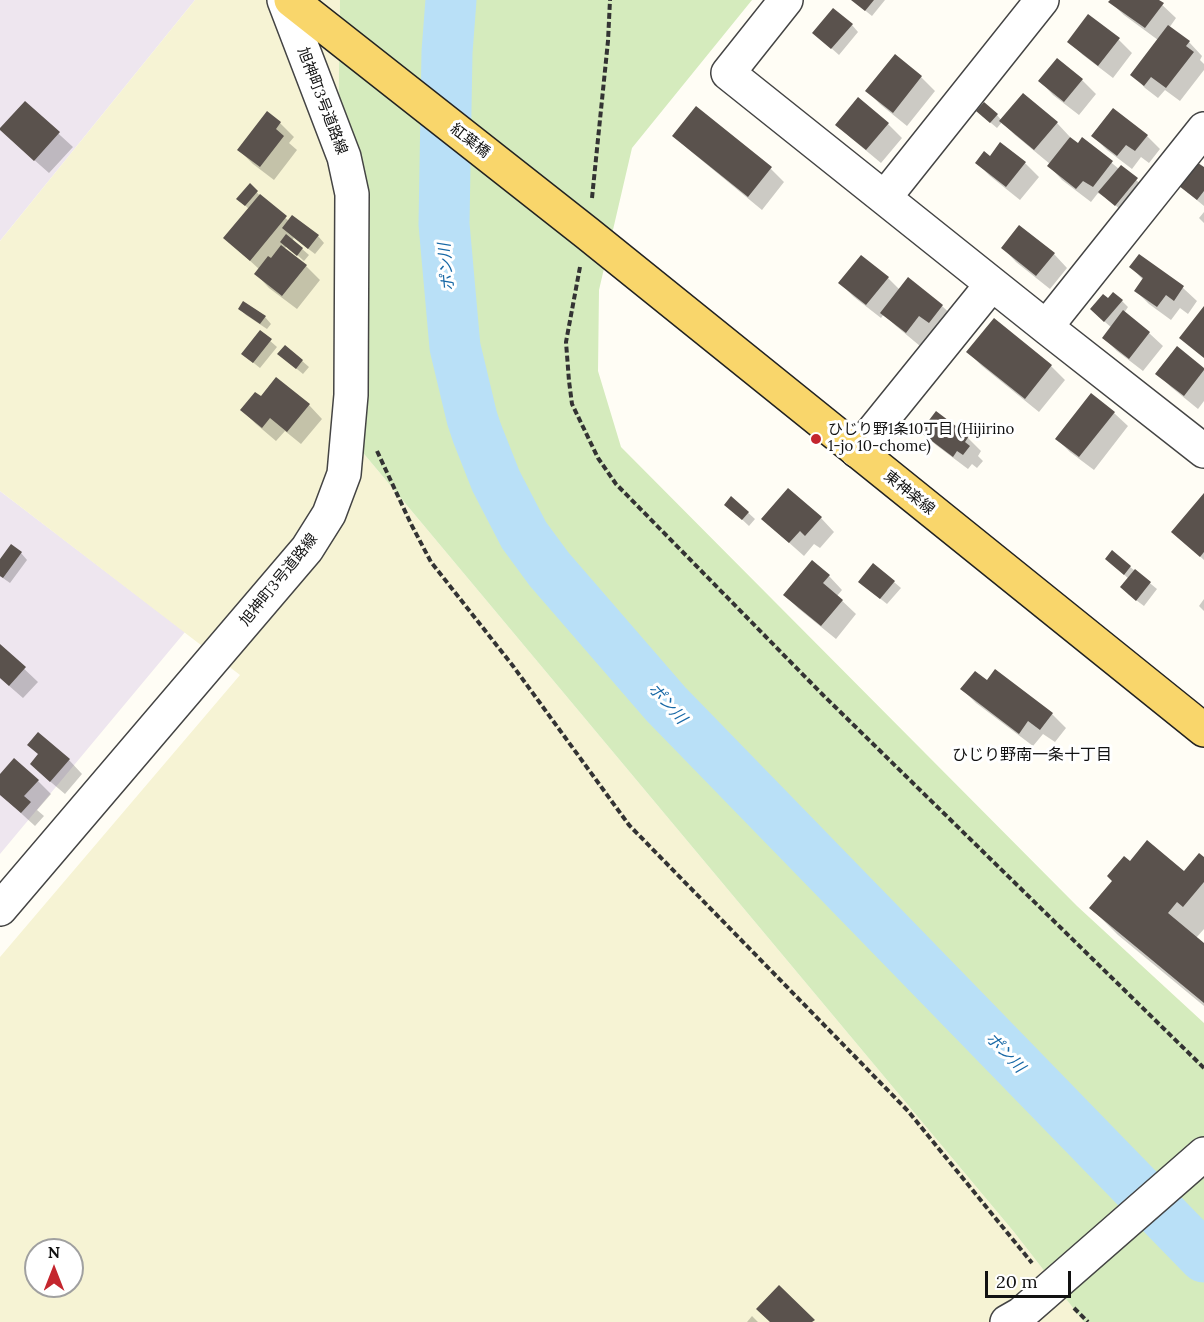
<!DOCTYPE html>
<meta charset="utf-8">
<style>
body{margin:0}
#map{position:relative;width:1204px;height:1322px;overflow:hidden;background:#fffdf5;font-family:Lora,serif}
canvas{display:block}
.north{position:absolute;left:24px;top:1238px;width:60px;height:60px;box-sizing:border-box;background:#fff;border:2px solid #a0a0a0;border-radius:50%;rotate:0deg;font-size:16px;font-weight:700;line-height:24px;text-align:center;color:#111}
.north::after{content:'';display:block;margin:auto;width:21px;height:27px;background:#c4262e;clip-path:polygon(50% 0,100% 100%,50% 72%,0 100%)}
.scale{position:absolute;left:985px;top:1271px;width:86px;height:27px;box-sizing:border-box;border:3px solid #111;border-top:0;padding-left:8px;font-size:18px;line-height:21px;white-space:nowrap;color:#111;-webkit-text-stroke:4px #fff;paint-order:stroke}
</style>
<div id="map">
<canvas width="1204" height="1322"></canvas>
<div class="north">N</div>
<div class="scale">20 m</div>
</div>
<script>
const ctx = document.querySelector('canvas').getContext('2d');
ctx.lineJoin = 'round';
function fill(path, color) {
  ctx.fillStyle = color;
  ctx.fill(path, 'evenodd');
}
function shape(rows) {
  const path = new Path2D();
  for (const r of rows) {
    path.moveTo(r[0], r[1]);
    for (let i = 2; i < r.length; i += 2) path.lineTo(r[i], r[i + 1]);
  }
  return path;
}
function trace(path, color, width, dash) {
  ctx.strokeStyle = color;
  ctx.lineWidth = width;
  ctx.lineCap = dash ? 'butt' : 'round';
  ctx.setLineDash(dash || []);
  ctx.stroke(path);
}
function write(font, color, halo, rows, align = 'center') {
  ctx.font = font + ' Lora,"Noto Sans JP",serif';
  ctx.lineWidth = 6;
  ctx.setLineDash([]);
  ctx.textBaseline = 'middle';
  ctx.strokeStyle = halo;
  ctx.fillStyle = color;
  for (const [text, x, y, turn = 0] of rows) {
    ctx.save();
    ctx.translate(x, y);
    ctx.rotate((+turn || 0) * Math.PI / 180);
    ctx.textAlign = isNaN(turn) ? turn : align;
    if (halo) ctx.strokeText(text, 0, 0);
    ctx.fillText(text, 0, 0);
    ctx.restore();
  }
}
fill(shape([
 [0,0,195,0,0,241],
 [0,491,185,632,0,854]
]), '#eee6ef');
fill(shape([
 [195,0,340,0,334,418,1014,1232,1084,1322,0,1322,0,957,240,675,0,491,0,241],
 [36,1250,72,1250,72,1286,36,1286]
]), '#f6f3d4');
fill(shape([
 [340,0,752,0,632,148,599,290,598,371,621,447,1077,906,1204,1023,1204,1322,1084,1322,1014,1232,334,418]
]), '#d5ebbd');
fill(shape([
 [852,0,885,0,872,16],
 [1112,0,1157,0,1176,18,1169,28,1189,42,1202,56,1200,60,1204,64,1204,70,1180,101,1165,90,1158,98,1145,88,1132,74,1158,40,1124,15,1110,2],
 [852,25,858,32,839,55,821,39],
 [1119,40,1132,53,1113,78,1083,55,1069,42],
 [895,56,921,77,935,91,907,126,881,105,867,91],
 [1057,60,1082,80,1096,94,1079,115,1053,95,1040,81],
 [858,100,888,124,902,138,881,163,851,138,837,124],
 [25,103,73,147,49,173,15,143],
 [267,113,280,123,294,137,289,143,297,150,274,180,253,164,239,150],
 [997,115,1002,121,1057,123,1070,137,1069,138,1078,145,1083,139,1119,169,1121,167,1143,186,1122,211,1108,199,1098,193,1091,202,1062,180,1049,166,1050,164,1015,135,1002,122,997,128,985,118],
 [674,135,771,169,784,182,762,210,688,149],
 [1093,136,1147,136,1160,149,1149,163,1141,157,1132,169,1107,150],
 [990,158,1025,163,1039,177,1020,200,990,176,977,163],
 [1204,169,1204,206,1187,192],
 [250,185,263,199,289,221,318,236,324,243,315,254,294,238,292,240,309,255,304,261,287,246,284,249,306,266,320,280,297,309,269,288,256,274,259,269,225,238,249,209,238,199],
 [1204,212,1204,223,1199,218],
 [1003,248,1054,254,1067,268,1050,289,1016,262],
 [1139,256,1183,288,1197,301,1188,314,1180,308,1171,320,1149,304,1136,291,1143,280,1131,267],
 [861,257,888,278,900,290,909,279,942,306,956,319,943,336,934,329,920,346,896,326,884,314,881,318,854,297,840,283],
 [1108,300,1122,301,1128,307,1124,313,1149,333,1163,346,1143,371,1117,351,1104,338,1112,328,1098,316],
 [240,309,265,317,271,324,267,329,246,315],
 [994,320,1051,366,1065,380,1039,412,982,366,968,352],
 [260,332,277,347,260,368,250,360],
 [286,347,309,367,303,374,286,360],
 [1204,370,1204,401,1198,409,1171,387,1157,373],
 [261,398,309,405,322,419,301,444,285,431,276,441,256,424,242,410],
 [1114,413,1128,426,1094,470,1070,452,1057,439],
 [922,432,968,438,981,451,978,456,983,461,977,468,972,464,968,469,936,445],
 [1204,495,1204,560,1173,532],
 [732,498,755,519,749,526,733,511],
 [821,518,834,532,820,548,814,544,804,556,777,532],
 [1112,552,1157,589,1144,606,1128,594,1129,579,1113,565],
 [21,553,27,560,10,583,0,576,0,561],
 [829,576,842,590,837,596,856,614,836,639,799,609,785,595],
 [894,582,901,588,887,604,867,588],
 [1204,599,1204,611,1199,606],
 [0,646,38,682,23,698,0,678],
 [962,689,1052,714,1066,728,1055,742,1043,734,1033,746,976,703],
 [69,760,82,774,65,794,46,778],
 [0,776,38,781,51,794,37,810,44,816,35,826,0,794],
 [1204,859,1204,929,1196,938,1204,945,1204,1006,1118,935,1091,908,1130,863,1184,873],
 [752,1316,758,1322,747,1322]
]), '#0003');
trace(shape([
 [451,0,447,52,444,224,455,347,472,418,477,433,496,481,524,535,549,569,666,704,1204,1257]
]), '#b9e0f7', 51);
fill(shape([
 [851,0,874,0,865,11],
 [1110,0,1159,0,1164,3,1145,28,1108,2],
 [833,8,853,24,831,49,812,33],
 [1088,14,1120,38,1098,66,1067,42],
 [1168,25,1190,41,1186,46,1194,52,1166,88,1151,77,1144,86,1130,75],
 [895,54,922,76,893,113,865,91],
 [1057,58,1083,79,1064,102,1038,81],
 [1023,93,1058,122,1034,150,999,121],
 [858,97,889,123,866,150,835,125],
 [25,101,60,132,34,161,0,130,0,128],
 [984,102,998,114,990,123,976,111],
 [696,106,772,167,748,197,672,136],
 [1113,108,1148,135,1135,151,1126,145,1117,156,1091,136],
 [267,111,281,122,276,129,284,136,260,167,237,150],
 [1070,137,1078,143,1082,137,1113,161,1093,187,1083,181,1076,189,1047,166],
 [1000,142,1026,162,1006,187,975,163,984,151,990,156],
 [1198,163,1204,167,1204,191,1197,200,1179,186],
 [1121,165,1138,178,1115,206,1098,192],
 [250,183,258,191,245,206,236,199],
 [260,194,287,216,250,261,223,238],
 [292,215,319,235,308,249,282,228],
 [1019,225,1055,253,1036,276,1001,248],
 [286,234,303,248,297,256,280,242],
 [281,245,307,265,282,296,254,274,268,256,271,258],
 [1139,254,1184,286,1174,301,1166,295,1157,307,1134,291,1143,278,1129,267],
 [861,255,889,277,866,305,838,283],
 [908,277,943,305,929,323,919,316,906,333,880,313],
 [1113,292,1123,300,1104,322,1090,309,1103,294,1108,298],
 [243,301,266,316,260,324,238,309],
 [1204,306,1204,358,1179,338],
 [1123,310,1150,332,1129,359,1102,338],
 [994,318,1052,365,1025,399,966,352],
 [260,330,272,339,253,363,241,354],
 [285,345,303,360,296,369,277,354],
 [1177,346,1204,368,1204,370,1184,396,1155,374],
 [276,377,310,404,287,432,270,418,262,428,240,410,255,392,261,396],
 [1091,393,1115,412,1079,457,1055,439],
 [936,411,969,436,965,442,970,446,963,455,957,451,953,457,920,432],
 [788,488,822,517,805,536,800,531,789,543,761,519],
 [1204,493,1204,552,1200,557,1171,532],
 [731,496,749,512,742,520,724,505],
 [11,544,22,552,3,578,0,576,0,559],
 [1112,550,1131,566,1124,575,1105,559],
 [812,560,830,575,823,583,843,600,821,626,783,595],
 [873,563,895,581,880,599,858,582],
 [1135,569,1151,582,1136,601,1120,587],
 [0,644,26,667,9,686,0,678],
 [995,669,1053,713,1040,730,1028,721,1019,734,960,689,975,671,987,680],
 [38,732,70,759,50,782,30,764,38,754,27,745],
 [14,758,39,780,24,796,31,802,21,813,0,795,0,774],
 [1147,840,1184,871,1199,853,1204,857,1204,882,1183,907,1177,902,1168,913,1204,943,1204,1003,1089,908,1112,881,1107,876,1124,856,1130,861],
 [779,1285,815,1320,812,1322,770,1322,756,1309]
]), '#5a524d');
const minor = shape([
 [786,0,728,73,1046,327,1204,451],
 [885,197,1042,0],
 [1046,327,1204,129],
 [857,451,992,284],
 [0,909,307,549,329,514,344,474,351,395,352,194,344,157,284,0],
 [1007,1322,1021,1314,1204,1154]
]);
const major = shape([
 [291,0,587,233,1204,730]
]);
trace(minor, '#444', 36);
trace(major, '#222', 36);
trace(shape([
 [592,198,608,41,610,0],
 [580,267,566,342,569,381,572,404,598,458,616,484,822,694,1204,1068],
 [377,451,411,524,431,562,513,666,629,825,908,1111,1032,1263],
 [1074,1308,1088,1322]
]), '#333', 4, [6, 3]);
trace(minor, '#fff', 33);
trace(major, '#f9d66b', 33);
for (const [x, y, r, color] of [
 [816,439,6,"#c4262e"]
]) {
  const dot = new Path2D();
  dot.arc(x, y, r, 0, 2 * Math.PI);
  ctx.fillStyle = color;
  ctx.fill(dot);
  trace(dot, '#fff', 2);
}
write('15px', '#111', '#fff', [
 ["旭神町3号道路線",322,101,69],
 ["紅葉橋",470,141,38],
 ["東神楽線",909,493,39],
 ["旭神町3号道路線",279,580,-51]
]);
write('15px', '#111', '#fff', [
 ["ひじり野1条10丁目 (Hijirino",828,430],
 ["1-jo 10-chome)",828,447]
], 'left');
write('italic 16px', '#1768a6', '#fff', [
 ["ポン川",447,267,-95],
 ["ポン川",667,704,48],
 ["ポン川",1005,1053,46]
]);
write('16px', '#111', '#fff', [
 ["ひじり野南一条十丁目",1032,755]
]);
</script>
